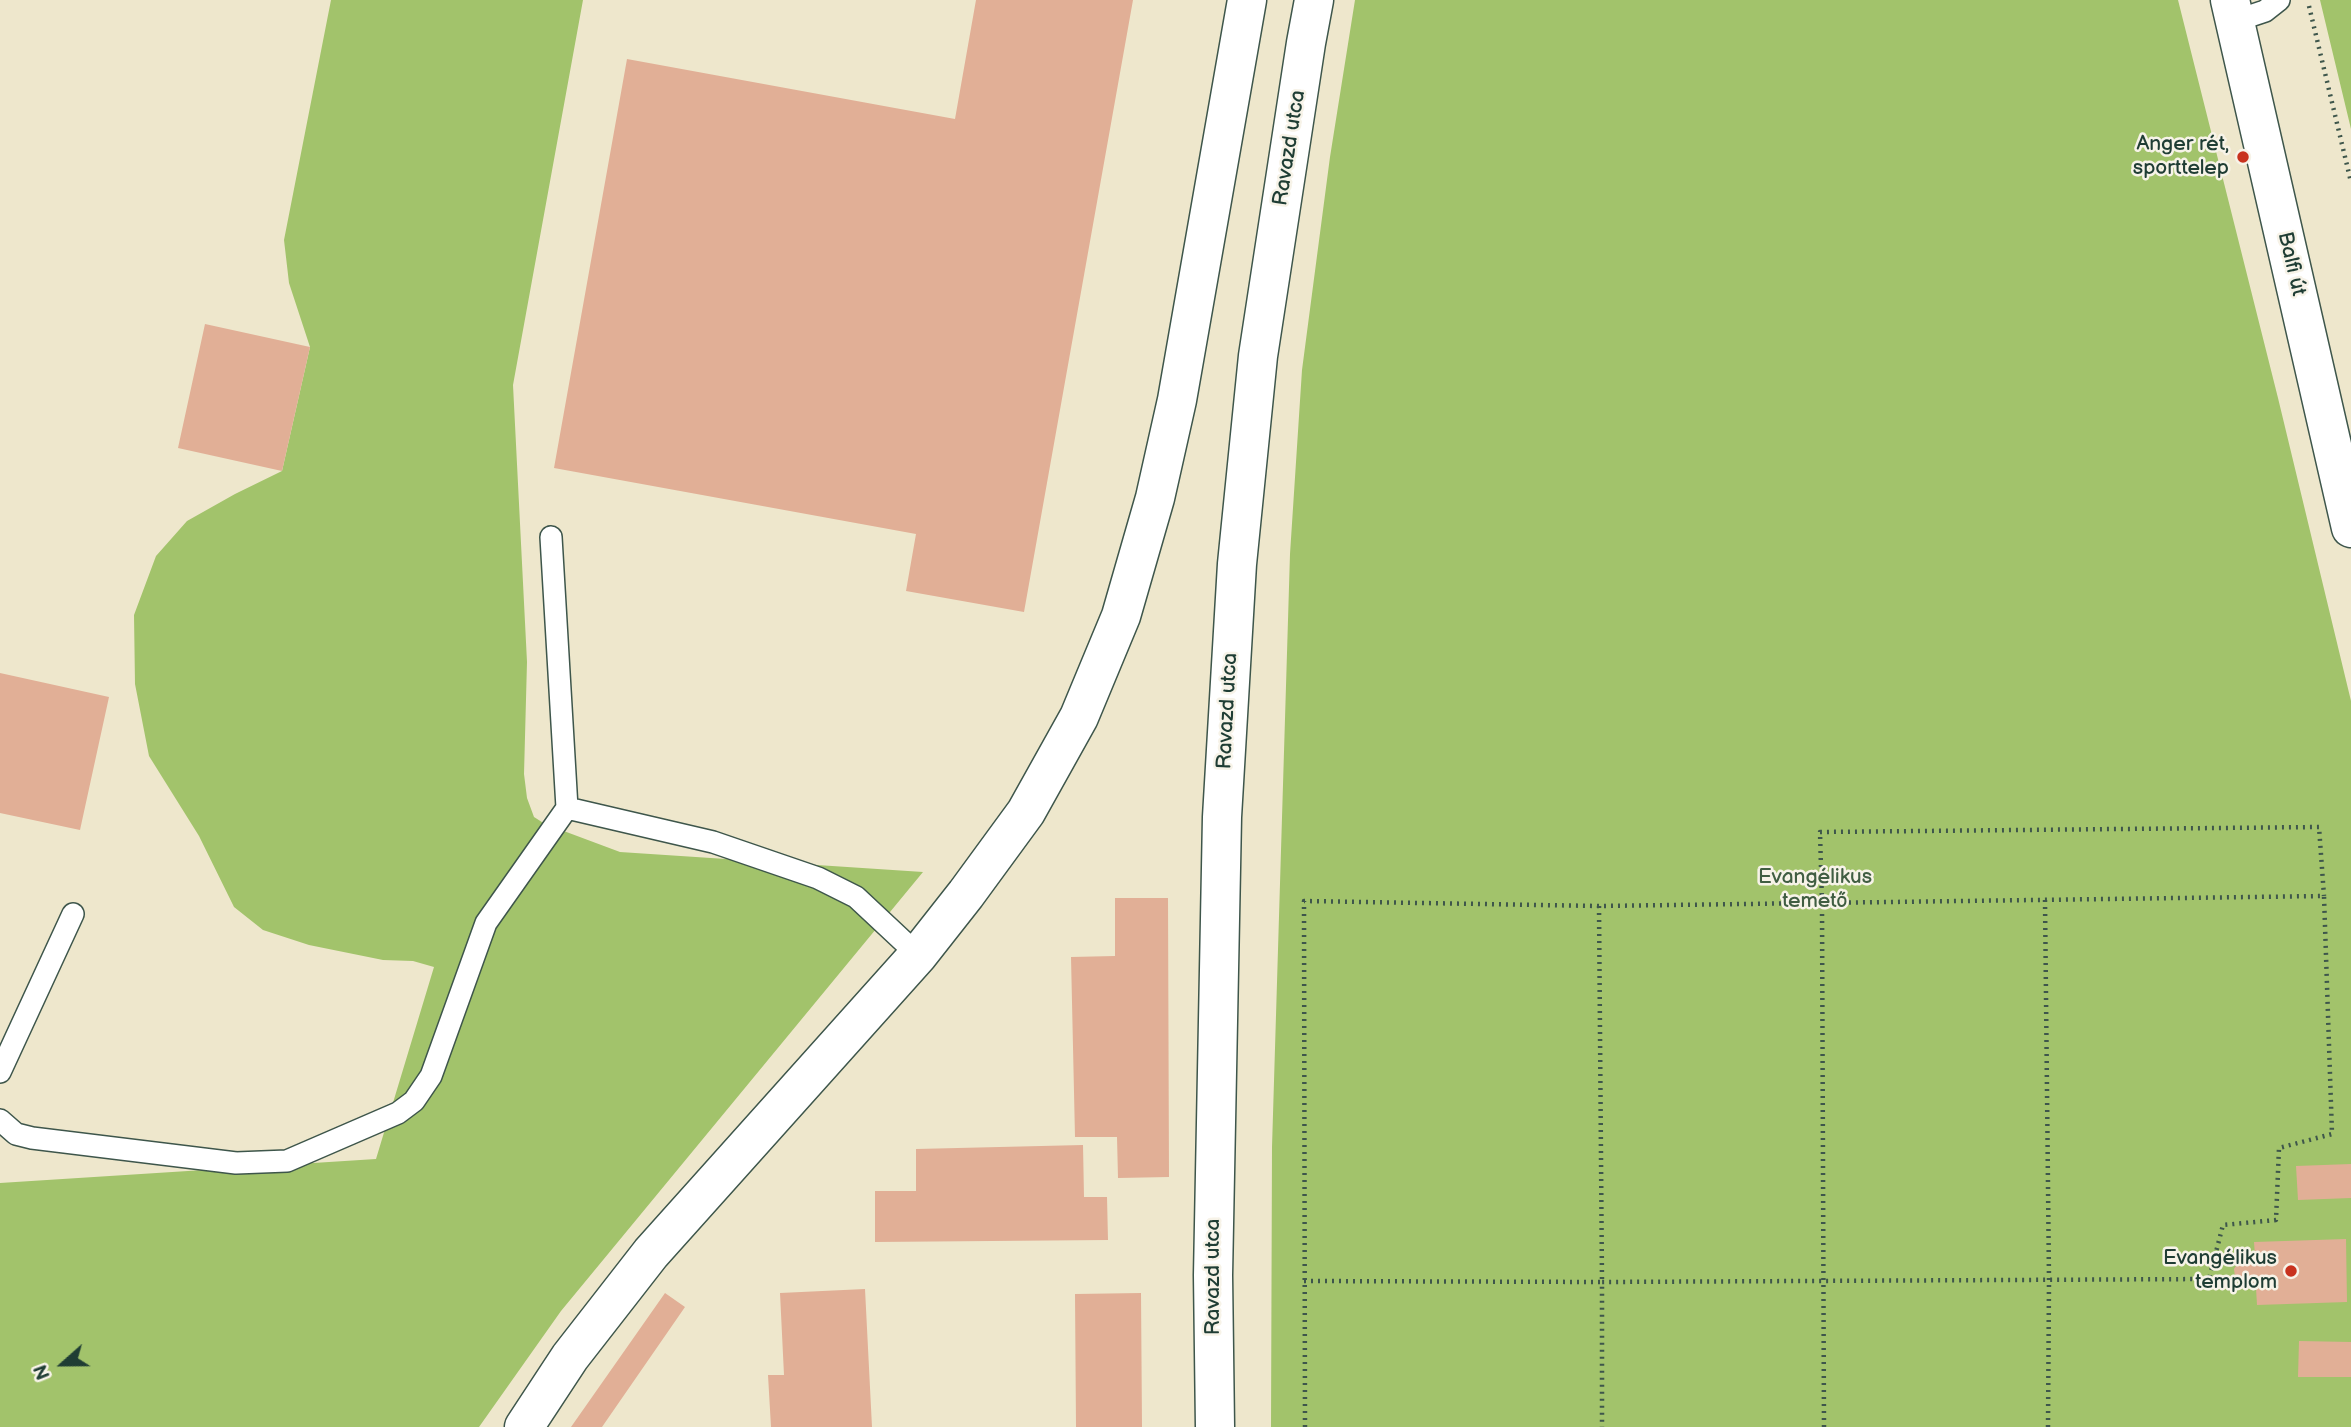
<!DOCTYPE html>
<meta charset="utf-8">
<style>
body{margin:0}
#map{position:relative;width:2351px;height:1427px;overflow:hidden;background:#eee7cc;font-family:"Balsamiq Sans",sans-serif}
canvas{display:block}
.north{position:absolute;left:28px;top:1329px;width:70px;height:70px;-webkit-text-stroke:5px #f7f3e8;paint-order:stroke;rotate:249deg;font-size:19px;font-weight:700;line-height:28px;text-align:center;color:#1f3d34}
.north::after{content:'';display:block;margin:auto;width:24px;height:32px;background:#1f3d34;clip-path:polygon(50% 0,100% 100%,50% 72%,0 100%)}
</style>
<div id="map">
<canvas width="2351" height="1427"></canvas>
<div class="north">N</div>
</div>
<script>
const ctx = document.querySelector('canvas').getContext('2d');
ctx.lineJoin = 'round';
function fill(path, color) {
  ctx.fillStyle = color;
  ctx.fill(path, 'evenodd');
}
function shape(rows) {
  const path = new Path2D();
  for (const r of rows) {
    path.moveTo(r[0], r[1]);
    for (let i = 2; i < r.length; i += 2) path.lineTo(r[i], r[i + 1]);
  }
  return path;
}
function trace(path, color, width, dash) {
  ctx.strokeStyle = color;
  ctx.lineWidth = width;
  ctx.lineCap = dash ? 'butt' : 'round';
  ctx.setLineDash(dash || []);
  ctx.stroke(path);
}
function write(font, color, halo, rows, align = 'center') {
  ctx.font = font + ' "Balsamiq Sans",sans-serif';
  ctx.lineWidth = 5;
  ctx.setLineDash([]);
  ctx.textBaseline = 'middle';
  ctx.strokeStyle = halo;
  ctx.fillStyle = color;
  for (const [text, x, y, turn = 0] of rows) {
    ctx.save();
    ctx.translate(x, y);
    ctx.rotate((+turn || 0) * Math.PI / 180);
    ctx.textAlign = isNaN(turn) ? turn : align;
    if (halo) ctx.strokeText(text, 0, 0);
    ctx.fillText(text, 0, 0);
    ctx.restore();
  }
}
fill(shape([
 [331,0,583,0,513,385,527,662,524,774,527,798,534,817,545,824,620,852,923,872,561,1311,479,1427,0,1427,0,1183,376,1159,434,967,413,961,383,960,309,945,263,930,234,907,199,836,149,756,135,684,134,615,156,556,187,521,235,494,282,471,310,347,289,283,284,240],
 [1355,0,2178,0,2278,398,2351,701,2351,1427,1271,1427,1272,1147,1290,554,1302,370,1330,157],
 [2320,0,2351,0,2351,129]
]), '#a2c36b');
fill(shape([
 [976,0,1133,0,1024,612,906,591,916,534,554,468,627,59,955,119],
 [205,324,310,347,282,471,178,448],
 [0,673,109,697,80,830,0,813],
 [1115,898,1168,898,1169,1177,1118,1178,1117,1137,1075,1137,1071,957,1115,956],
 [1083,1145,1084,1197,1107,1197,1108,1240,875,1242,875,1191,916,1191,916,1149],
 [2351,1164,2351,1198,2298,1200,2296,1166],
 [2346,1239,2347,1302,2257,1305,2256,1288,2245,1288,2235,1277,2234,1269,2239,1261,2243,1258,2255,1256,2254,1242],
 [865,1289,872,1427,771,1427,768,1375,784,1375,780,1293],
 [665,1293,685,1307,602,1427,571,1427],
 [1141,1293,1142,1427,1076,1427,1075,1294],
 [2299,1341,2351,1342,2351,1377,2298,1377]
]), '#e1af96');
const lane = shape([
 [2235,21,2265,11,2279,0],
 [551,537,567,808,713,842,818,878,856,897,918,955],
 [0,1072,73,914],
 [0,1120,16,1134,32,1138,236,1163,287,1161,398,1113,414,1101,431,1076,486,923,567,808]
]);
const street = shape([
 [1215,1427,1213,1275,1222,817,1237,564,1258,356,1306,43,1314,0]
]);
const secondary = shape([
 [2230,0,2351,528]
]);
const primary = shape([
 [524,1427,570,1357,651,1253,918,955,966,894,1026,812,1079,717,1121,616,1155,498,1177,400,1247,0]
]);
trace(lane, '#3e564b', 24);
trace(street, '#3e564b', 41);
trace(secondary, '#3e564b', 41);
trace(primary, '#3e564b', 41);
trace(shape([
 [2309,6,2351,182],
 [2045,900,2049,1280,2048,1427],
 [1304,1281,1602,1282,1599,906,2324,896,2332,1134,2279,1148,2276,1220,2223,1225,2209,1279,1602,1282,1602,1427],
 [1305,1427,1304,901,1599,906],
 [1824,1427,1822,903,1820,832,2319,827,2324,896]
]), '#3e564b', 4.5, [2, 5]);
trace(lane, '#fff', 21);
trace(street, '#fff', 38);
trace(secondary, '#fff', 38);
trace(primary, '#fff', 38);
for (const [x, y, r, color] of [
 [2243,157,7,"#c8321e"],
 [2291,1271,7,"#c8321e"]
]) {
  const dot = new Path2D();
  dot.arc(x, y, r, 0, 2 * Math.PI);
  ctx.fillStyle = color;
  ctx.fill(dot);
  trace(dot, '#f7f3e8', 2.5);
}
write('21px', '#1f3d34', '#f7f3e8', [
 ["Anger rét,",2229,145],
 ["sporttelep",2229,169],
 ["Evangélikus",2277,1259],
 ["templom",2277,1283]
], 'right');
write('21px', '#1f3d34', '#f7f3e8', [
 ["Ravazd utca",1290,148,-81],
 ["Balfi út",2291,264,77],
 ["Ravazd utca",1228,711,-87],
 ["Ravazd utca",1214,1277,-90]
]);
write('21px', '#405e42', '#f7f3e8', [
 ["Evangélikus",1815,878],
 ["temető",1815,902]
]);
</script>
